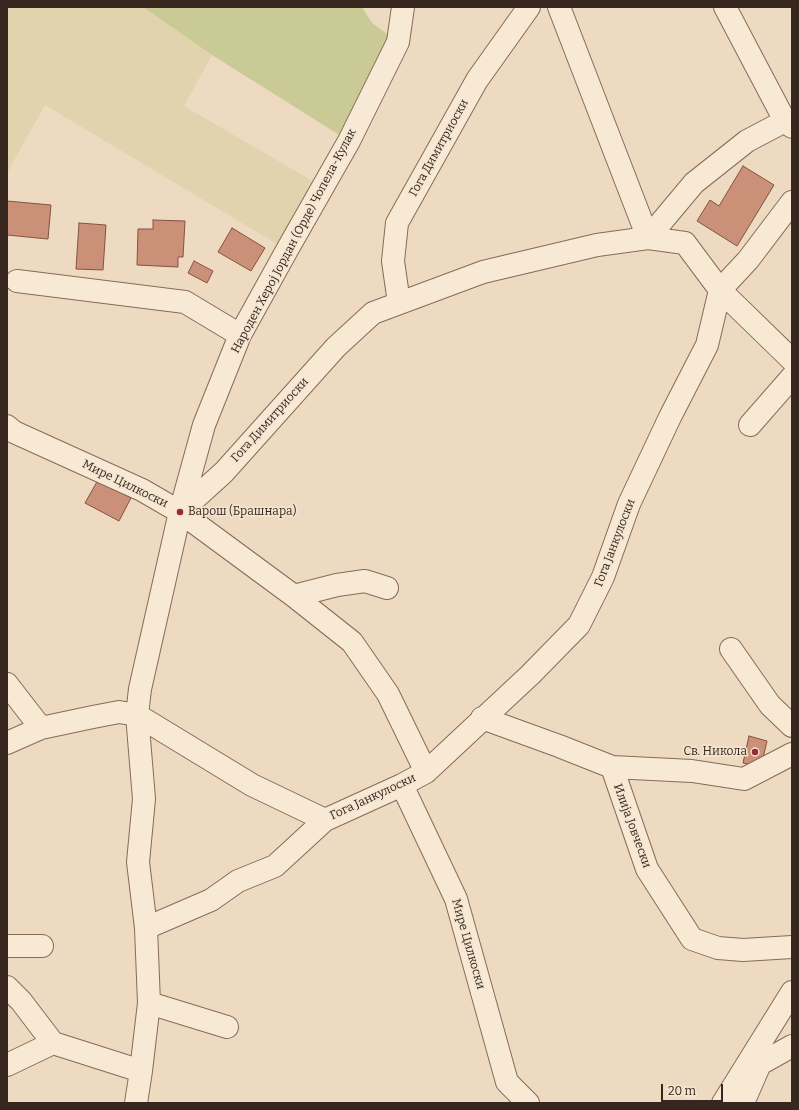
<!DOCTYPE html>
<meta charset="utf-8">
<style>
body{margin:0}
#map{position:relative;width:799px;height:1110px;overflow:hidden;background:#eddac1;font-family:Bitter,serif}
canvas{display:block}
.frame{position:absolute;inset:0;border:8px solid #36261d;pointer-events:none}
.scale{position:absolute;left:661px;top:1084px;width:62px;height:18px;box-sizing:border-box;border:2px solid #36261d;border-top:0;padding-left:5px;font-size:12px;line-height:14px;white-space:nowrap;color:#36261d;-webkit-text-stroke:3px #f4e5d1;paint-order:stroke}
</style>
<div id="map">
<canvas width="799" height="1110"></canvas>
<div class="frame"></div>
<div class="scale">20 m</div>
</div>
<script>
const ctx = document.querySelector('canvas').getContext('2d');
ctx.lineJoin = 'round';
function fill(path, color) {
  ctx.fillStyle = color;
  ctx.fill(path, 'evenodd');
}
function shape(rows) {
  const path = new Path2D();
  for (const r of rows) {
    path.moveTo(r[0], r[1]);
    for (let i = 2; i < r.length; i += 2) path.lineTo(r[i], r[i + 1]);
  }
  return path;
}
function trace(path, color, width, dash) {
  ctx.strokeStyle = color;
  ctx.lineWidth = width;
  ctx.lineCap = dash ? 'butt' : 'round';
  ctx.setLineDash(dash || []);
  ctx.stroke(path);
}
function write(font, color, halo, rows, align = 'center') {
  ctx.font = font + ' Bitter,serif';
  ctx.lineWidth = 3;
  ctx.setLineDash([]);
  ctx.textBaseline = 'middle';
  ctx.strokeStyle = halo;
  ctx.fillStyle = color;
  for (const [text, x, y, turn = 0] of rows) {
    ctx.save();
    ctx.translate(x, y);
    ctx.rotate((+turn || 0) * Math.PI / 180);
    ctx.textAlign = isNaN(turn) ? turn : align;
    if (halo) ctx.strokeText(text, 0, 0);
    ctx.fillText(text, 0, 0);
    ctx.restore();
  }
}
fill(shape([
 [7,7,143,7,212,55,184,106,323,187,287,250,45,105,7,173]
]), '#e2d3af');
fill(shape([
 [143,7,362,7,372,23,398,42,349,141,212,55]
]), '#caca96');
const building = shape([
 [743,166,774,185,737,246,697,221,710,200,719,206,743,166],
 [7,201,51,205,48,239,7,235,7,201],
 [153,220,185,221,183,257,178,257,178,267,137,265,138,229,153,229,153,220],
 [79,223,106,225,103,270,76,269,79,223],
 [232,228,265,248,251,271,218,252,232,228],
 [194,261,213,271,207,283,188,273,194,261],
 [98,480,131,498,119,521,85,503,98,480],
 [749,736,767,741,761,767,743,763,749,736]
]);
fill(building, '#ca9078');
trace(building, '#845240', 1);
const minor = shape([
 [559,7,648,238,694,183,747,141,785,121],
 [725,7,785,121,792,127],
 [17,281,185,302,240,335],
 [399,303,393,261,397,223,477,80,529,7],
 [750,425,792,377],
 [7,426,14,432,142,490,180,512,294,596,352,642,388,694,426,772],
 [180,512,224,472,336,347,373,313,483,272,597,245,648,238,685,243,720,290,792,360],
 [294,596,337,585,365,581,387,588],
 [731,649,770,705,792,726],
 [7,684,41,728],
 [482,718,559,746,612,767,647,869,692,939,718,948,743,950,792,947],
 [7,743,41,728,93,717,119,712,137,715,252,785,325,820],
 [612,767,692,771,744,779,792,754],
 [402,785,456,899,507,1082,528,1103],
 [146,928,211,900,238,881,275,866,325,820,402,785,426,772,530,675,579,625,603,577,629,504,670,417,707,345,720,290,748,260,792,202],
 [7,946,42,946],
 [7,987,21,1001,53,1043,141,1071],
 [149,1003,227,1027],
 [7,1065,53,1043],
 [136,1103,141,1071,149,1003,146,928,138,862,144,799,137,715,140,689,180,512,204,425,240,335,287,250,349,141,398,42,403,7],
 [723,1103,792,992],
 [743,1103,760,1064,792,1046]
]);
trace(minor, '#866b59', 24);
trace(minor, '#f8e9d4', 22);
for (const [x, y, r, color] of [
 [180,512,4,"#932b39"],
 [755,752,4,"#932b39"]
]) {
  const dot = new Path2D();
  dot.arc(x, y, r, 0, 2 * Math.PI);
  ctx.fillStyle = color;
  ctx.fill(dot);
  trace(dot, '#f4e5d1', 1.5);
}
write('12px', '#36261d', '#f4e5d1', [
 ["Гога Димитриоски",439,148,-61],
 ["Народен Херој Јордан (Орде) Чопела-Кулак",294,241,-62],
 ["Гога Димитриоски",270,420,-48],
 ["Мире Цилкоски",125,484,26],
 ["Гога Јанкулоски",615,543,-69],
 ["Гога Јанкулоски",373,797,-25],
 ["Илија Јовчески",632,826,70],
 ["Мире Цилкоски",468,944,74]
]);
write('12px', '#36261d', '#f4e5d1', [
 ["Варош (Брашнара)",188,512],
 ["Св. Никола",747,752,"right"]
], 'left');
</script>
